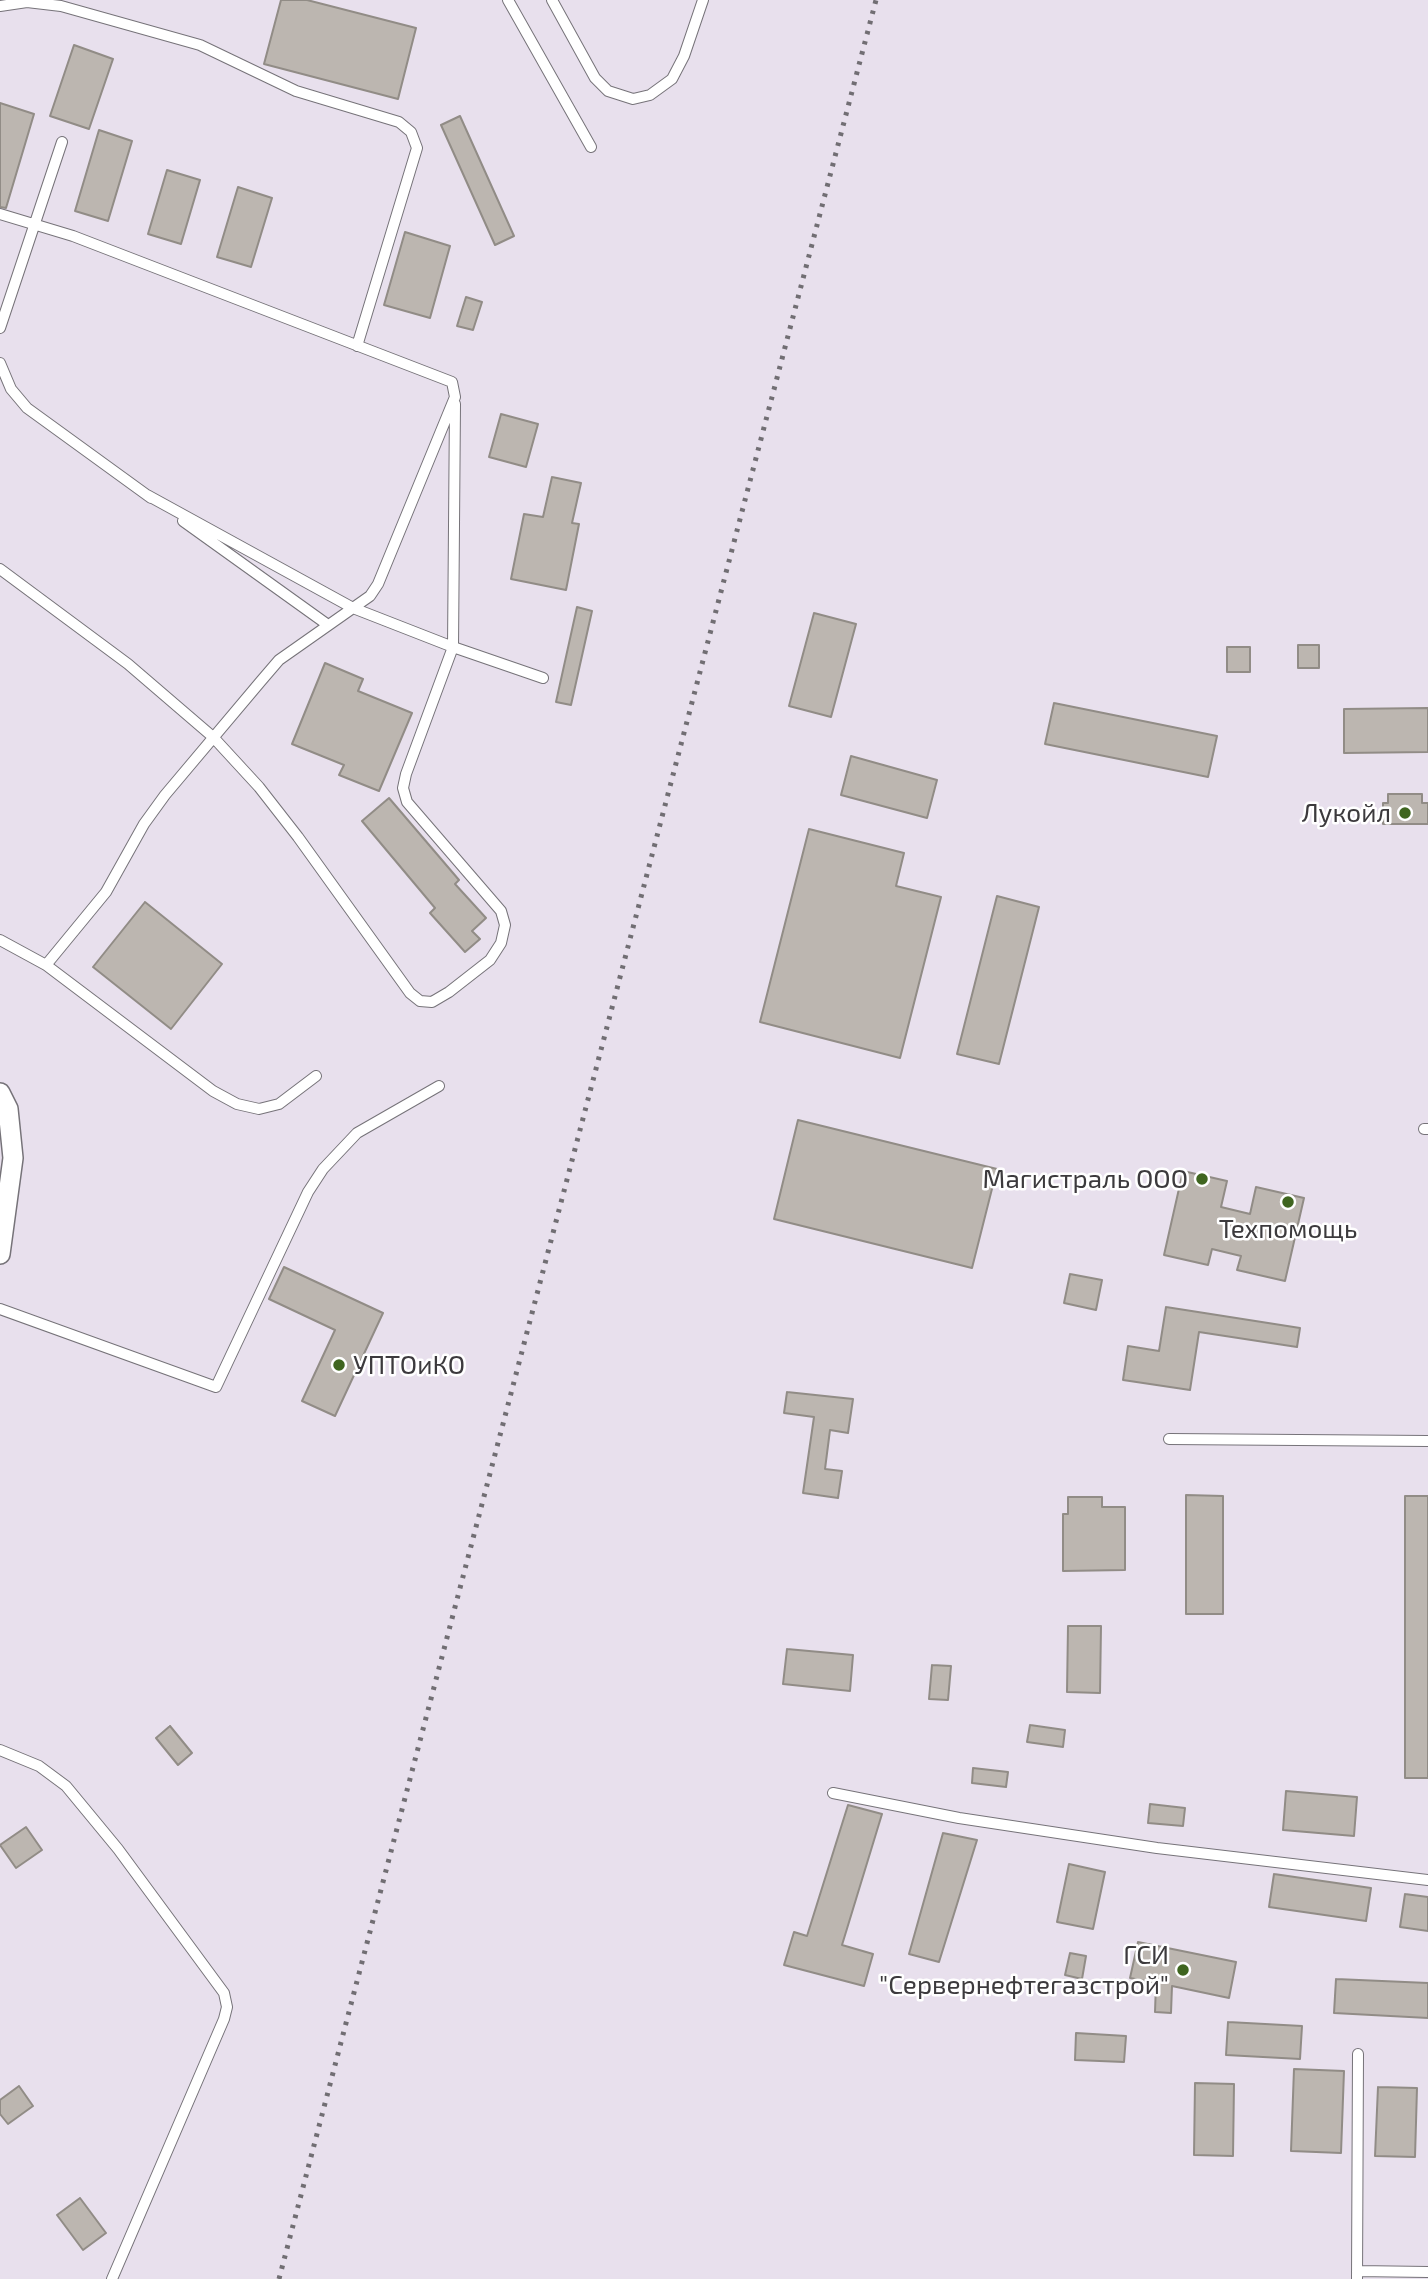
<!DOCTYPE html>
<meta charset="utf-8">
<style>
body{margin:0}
canvas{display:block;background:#f2edf5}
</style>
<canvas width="1428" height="2279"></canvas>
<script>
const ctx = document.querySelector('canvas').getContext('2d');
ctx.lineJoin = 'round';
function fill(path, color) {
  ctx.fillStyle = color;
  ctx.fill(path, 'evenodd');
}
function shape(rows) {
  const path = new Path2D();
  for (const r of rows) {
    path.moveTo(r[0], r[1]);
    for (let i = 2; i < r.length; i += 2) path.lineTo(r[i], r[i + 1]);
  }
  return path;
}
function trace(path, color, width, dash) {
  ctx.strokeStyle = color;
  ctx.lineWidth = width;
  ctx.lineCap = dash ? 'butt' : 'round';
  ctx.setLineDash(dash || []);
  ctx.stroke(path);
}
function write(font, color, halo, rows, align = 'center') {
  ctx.font = font + ' "Exo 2",sans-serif';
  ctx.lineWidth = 5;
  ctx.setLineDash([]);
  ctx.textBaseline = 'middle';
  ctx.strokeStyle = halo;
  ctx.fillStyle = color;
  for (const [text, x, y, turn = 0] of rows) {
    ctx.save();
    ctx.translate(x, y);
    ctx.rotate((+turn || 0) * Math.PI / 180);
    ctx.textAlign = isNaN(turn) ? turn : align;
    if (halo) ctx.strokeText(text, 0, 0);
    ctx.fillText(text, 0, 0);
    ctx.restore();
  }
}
fill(shape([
 [0,0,1428,0,1428,2279,0,2279]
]), '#e8e0ed');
const building = shape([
 [281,0,307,0,416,28,398,99,264,64,281,0],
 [74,45,113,59,89,129,50,116,74,45],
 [0,103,34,114,6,208,0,207,0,103],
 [460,116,514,236,495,245,441,125,460,116],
 [99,130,132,141,108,221,75,211,99,130],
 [167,170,200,180,181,244,148,234,167,170],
 [238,187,272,198,251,267,217,257,238,187],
 [405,232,450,246,430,318,384,305,405,232],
 [466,297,482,302,473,330,457,326,466,297],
 [501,414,538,424,526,467,489,457,501,414],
 [552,477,581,483,572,523,579,524,566,590,511,579,524,514,543,517,552,477],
 [577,607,592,611,571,705,556,702,577,607],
 [814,613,856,624,831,717,789,706,814,613],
 [1298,645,1319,645,1319,668,1298,668,1298,645],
 [1227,647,1250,647,1250,672,1227,672,1227,647],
 [325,663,363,679,358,691,412,713,379,791,339,775,344,765,292,744,325,663],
 [1054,703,1217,736,1208,777,1045,744,1054,703],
 [1428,708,1428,752,1344,753,1344,709,1428,708],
 [851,756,937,780,927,818,841,795,851,756],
 [1388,794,1422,794,1422,803,1428,803,1428,824,1383,824,1383,803,1388,803,1388,794],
 [389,798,459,880,455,884,486,918,472,931,480,939,465,952,430,913,435,908,362,821,389,798],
 [809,829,904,853,896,886,941,897,900,1058,760,1022,809,829],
 [997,896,1039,907,999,1064,957,1054,997,896],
 [145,902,222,964,171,1029,93,967,145,902],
 [798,1120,997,1169,972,1268,774,1219,798,1120],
 [1183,1171,1227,1181,1221,1207,1250,1214,1256,1187,1304,1198,1285,1281,1237,1270,1241,1256,1212,1249,1208,1265,1164,1255,1183,1171],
 [284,1267,383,1313,335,1416,302,1401,335,1330,269,1299,284,1267],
 [1070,1274,1102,1280,1096,1310,1064,1303,1070,1274],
 [1166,1307,1300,1328,1297,1347,1199,1332,1190,1390,1123,1380,1128,1346,1159,1351,1166,1307],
 [787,1392,853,1399,848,1433,830,1430,825,1469,842,1471,838,1498,803,1493,814,1417,784,1413,787,1392],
 [1186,1495,1223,1496,1223,1614,1186,1614,1186,1495],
 [1405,1496,1428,1496,1428,1778,1405,1778,1405,1496],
 [1068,1497,1102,1497,1102,1507,1125,1507,1125,1570,1063,1571,1063,1514,1068,1514,1068,1497],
 [1068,1626,1101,1626,1100,1693,1067,1692,1068,1626],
 [787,1649,853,1655,850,1691,783,1684,787,1649],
 [932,1665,951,1666,948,1700,929,1699,932,1665],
 [1030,1725,1065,1730,1063,1747,1027,1742,1030,1725],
 [170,1726,192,1753,178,1765,156,1738,170,1726],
 [973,1768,1008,1772,1006,1787,972,1783,973,1768],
 [1286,1791,1357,1797,1354,1836,1283,1830,1286,1791],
 [1150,1804,1185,1808,1183,1826,1148,1823,1150,1804],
 [848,1805,882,1814,842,1945,873,1954,864,1986,784,1965,794,1932,807,1936,848,1805],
 [26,1827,42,1850,16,1868,0,1845,26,1827],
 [943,1833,977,1840,939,1962,909,1954,943,1833],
 [1069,1864,1105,1872,1093,1929,1057,1922,1069,1864],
 [1274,1874,1371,1888,1366,1921,1269,1907,1274,1874],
 [1405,1894,1428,1897,1428,1931,1400,1927,1405,1894],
 [1138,1942,1236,1962,1229,1998,1172,1986,1171,2013,1155,2012,1156,1983,1130,1978,1138,1942],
 [1070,1953,1086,1956,1082,1979,1065,1975,1070,1953],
 [1336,1979,1428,1983,1428,2018,1334,2013,1336,1979],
 [1228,2022,1302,2026,1300,2059,1226,2055,1228,2022],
 [1076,2033,1126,2036,1124,2062,1075,2060,1076,2033],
 [1294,2069,1344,2071,1341,2153,1291,2151,1294,2069],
 [1195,2083,1234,2084,1233,2156,1194,2155,1195,2083],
 [19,2086,33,2106,8,2124,0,2114,0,2100,19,2086],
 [1378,2087,1417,2088,1415,2157,1375,2156,1378,2087],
 [80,2198,106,2233,83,2250,57,2215,80,2198]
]);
fill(building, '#bcb6b0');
trace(building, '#918c86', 2);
const lane = shape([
 [508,0,591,147],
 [552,0,595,78,608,91,633,99,650,95,672,79,684,56,703,0],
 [0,6,27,2,61,6,200,45,296,91,399,122,411,132,417,148,357,346],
 [0,214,73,236,452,382,455,397,378,584,370,596,279,660,261,681,165,795,144,824,106,892,46,965],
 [0,328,62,142],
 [0,363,11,389,27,408,151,498],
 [455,404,453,647,543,678],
 [183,521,328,625],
 [0,569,128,664,213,737,259,787,298,837,410,993,420,1001,432,1002,449,992,490,960,501,943,505,925,501,911,407,802,403,788,406,774,453,647,353,608,147,495],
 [0,940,46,965,213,1091,237,1104,259,1109,279,1104,316,1076],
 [1424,1129,1428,1129],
 [0,1309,216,1387,308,1192,323,1169,357,1133,439,1086],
 [1169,1439,1428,1441],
 [0,1750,39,1766,66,1786,118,1849,224,1993,227,2007,224,2019,112,2279],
 [833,1793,959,1818,1157,1848,1428,1880],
 [1357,2271,1428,2272],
 [1357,2279,1358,2054]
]);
const street = shape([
 [0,1093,8,1109,13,1158,0,1254]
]);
trace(lane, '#767379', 12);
trace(street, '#767379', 22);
trace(lane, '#fff', 10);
trace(street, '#fff', 19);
trace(shape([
 [279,2279,876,0]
]), '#716e73', 5, [3.5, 7]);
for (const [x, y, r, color] of [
 [1405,813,7,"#3f651f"],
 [1202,1179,7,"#3f651f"],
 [1288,1202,7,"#3f651f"],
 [339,1365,7,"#3f651f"],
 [1183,1970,7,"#3f651f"]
]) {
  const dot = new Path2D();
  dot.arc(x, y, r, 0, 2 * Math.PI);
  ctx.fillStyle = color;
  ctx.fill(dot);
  trace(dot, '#fff', 2.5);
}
write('26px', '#3c3a3d', '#fff', [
 ["Лукойл",1391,813],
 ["Магистраль ООО",1188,1179],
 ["Техпомощь",1288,1229,"center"],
 ["УПТОиКО",353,1365,"left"],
 ["ГСИ",1169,1955],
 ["\"Сервернефтегазстрой\"",1169,1985]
], 'right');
</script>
